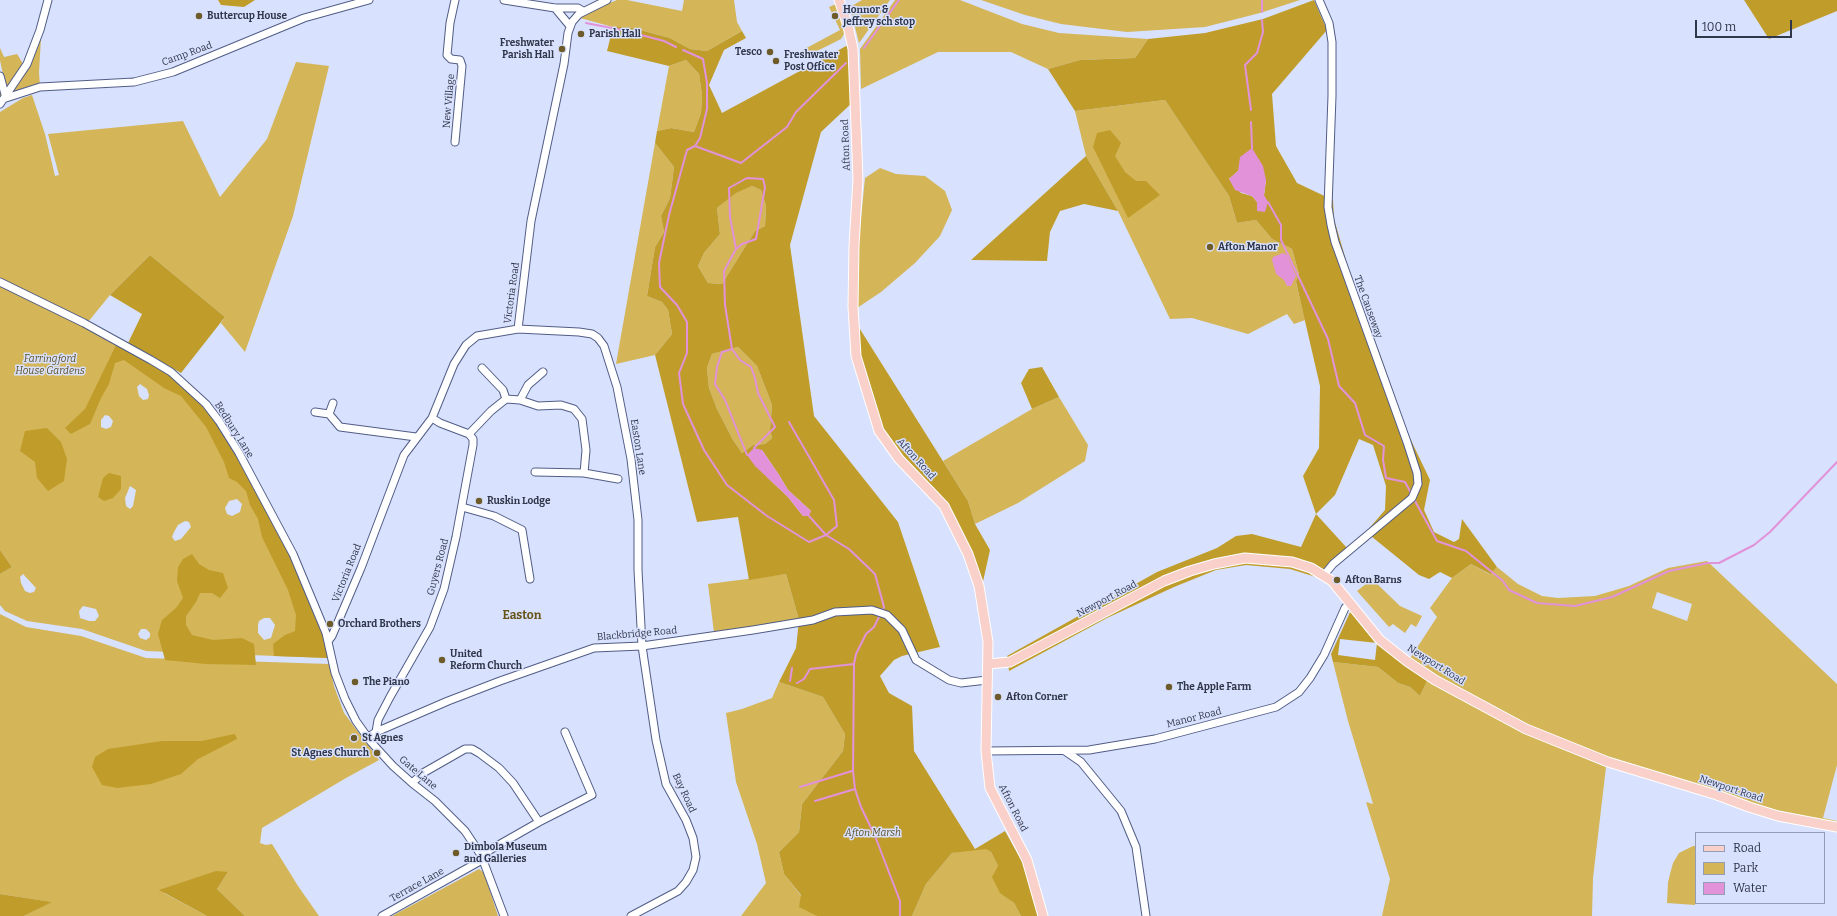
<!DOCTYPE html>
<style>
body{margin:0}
#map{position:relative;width:1837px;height:916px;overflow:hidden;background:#d8e1fe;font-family:Bitter,serif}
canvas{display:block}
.legend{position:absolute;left:1695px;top:832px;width:130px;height:72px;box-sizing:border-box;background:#d8e1fe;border:1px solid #959db6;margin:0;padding:5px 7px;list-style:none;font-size:12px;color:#31374a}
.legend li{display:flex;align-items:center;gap:8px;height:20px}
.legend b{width:20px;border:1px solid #959db6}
.scale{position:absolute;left:1695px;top:20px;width:97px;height:18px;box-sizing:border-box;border:2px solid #31374a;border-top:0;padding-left:5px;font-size:12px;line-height:14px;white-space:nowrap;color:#31374a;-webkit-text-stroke:3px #d8e1fe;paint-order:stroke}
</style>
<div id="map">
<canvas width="1837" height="916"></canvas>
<ul class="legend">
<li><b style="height:5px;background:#f9d1ca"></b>Road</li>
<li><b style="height:11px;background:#d4b557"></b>Park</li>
<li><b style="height:11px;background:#e192d8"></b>Water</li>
</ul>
<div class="scale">100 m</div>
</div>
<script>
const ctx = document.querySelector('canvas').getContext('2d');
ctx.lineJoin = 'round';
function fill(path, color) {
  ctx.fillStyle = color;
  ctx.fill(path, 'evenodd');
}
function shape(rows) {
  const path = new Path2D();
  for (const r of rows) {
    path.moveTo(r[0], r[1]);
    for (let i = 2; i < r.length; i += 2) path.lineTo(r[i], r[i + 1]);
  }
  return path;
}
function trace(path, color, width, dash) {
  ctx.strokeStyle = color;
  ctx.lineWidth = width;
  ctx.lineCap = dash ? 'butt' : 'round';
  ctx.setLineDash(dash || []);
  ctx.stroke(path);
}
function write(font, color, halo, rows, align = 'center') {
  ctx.font = font + ' Bitter,serif';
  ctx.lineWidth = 3;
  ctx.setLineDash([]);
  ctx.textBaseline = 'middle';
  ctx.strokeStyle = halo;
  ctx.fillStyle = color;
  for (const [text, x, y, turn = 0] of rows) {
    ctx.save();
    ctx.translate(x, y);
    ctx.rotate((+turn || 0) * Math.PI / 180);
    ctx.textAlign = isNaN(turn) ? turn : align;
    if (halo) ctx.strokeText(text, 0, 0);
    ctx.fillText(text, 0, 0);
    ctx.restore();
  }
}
fill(shape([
 [617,0,627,0,682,11,684,0,734,0,737,22,742,31,707,51,690,49,670,38,629,27,613,27,580,18,590,11],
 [862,0,890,0,859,43,850,7],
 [895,0,960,0,1022,24,1059,33,1148,39,1135,58,1080,60,1048,69,1011,52,938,52,861,89,860,49],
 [981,0,1300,0,1260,13,1205,27,1127,32,1061,24,1025,15],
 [836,4,843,24,844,34,841,39,805,57,801,51,840,30,829,7],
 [40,30,41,38,39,72,40,87,17,91,11,90,0,100,0,82,5,84,0,60,0,48,4,57,17,54,22,62,22,65,9,87,15,89],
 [686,60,699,74,702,95,701,113,694,132,671,128,657,131,669,66],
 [296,62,329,66,293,216,245,352,221,323,225,317,150,255,110,295,88,322,0,280,0,112,23,98,32,95,45,134,55,176,59,175,48,134,183,121,220,197,267,139],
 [1165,100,1229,196,1237,223,1256,220,1272,239,1292,249,1299,274,1296,283,1305,320,1294,324,1287,314,1248,334,1192,318,1170,319,1118,211,1086,156,1075,111],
 [655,143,674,167,670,198,661,216,664,232,655,247,647,296,662,302,668,310,672,334,655,355,616,364],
 [880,168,896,174,925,176,945,191,952,210,940,236,915,263,881,292,857,308,858,248,865,178],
 [752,186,761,190,766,206,765,226,755,231,722,284,708,283,698,266,704,253,720,234,717,208,735,193],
 [0,285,117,343,217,422,328,658,146,651,82,629,27,621,5,611,0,605,0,574,12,567,0,550],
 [140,384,147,389,149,395,148,399,143,400,139,396,137,387],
 [105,415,109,416,113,421,111,427,106,429,101,427,101,420],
 [130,486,136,490,133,506,130,509,126,506,125,498],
 [237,499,242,504,240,512,232,516,227,514,225,508,229,501],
 [185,521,189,522,191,527,181,539,175,541,172,537,174,532,178,525],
 [23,574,36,588,34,592,30,593,25,591,21,583,20,577],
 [83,606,96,609,99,616,95,621,89,621,80,618,79,611],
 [264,618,270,618,275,625,271,638,264,640,258,633,258,625,259,621],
 [141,629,146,629,150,633,150,637,146,640,140,638,138,634],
 [738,347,757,366,772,405,770,429,772,438,765,444,753,445,742,453,733,440,717,409,709,388,707,368,712,354],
 [1059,397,1088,445,1085,461,1018,503,975,524,968,501,943,461,1032,409],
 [1707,561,1837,684,1837,765,1823,818,1837,821,1837,825,1779,813,1607,759,1538,732,1437,677,1409,660,1437,617,1430,608,1452,578,1471,564,1489,574,1497,567,1518,584,1542,596,1558,598,1595,596,1629,586,1668,568],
 [1657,592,1692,604,1687,621,1652,608],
 [786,574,799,620,714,633,708,584],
 [1372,579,1400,606,1422,616,1416,627,1411,624,1405,633,1393,624,1389,627,1357,591],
 [0,614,26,627,81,636,146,658,329,664,334,686,344,713,379,760,346,778,262,828,260,843,266,845,272,844,298,886,319,916,245,916,217,889,228,872,216,872,164,893,207,916,24,916,51,902,0,894],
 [1333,662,1378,667,1398,683,1410,687,1420,696,1428,679,1529,735,1606,767,1593,878,1592,916,1382,916,1390,879,1366,802,1373,804,1371,797,1348,721],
 [779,682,823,697,845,734,843,751,802,804,799,832,779,852,784,874,817,916,741,916,766,883,757,844,736,782,726,713,742,709,772,698],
 [1693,846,1696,846,1695,905,1667,903,1668,882,1673,863,1679,853],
 [975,849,987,849,991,852,998,866,1000,892,1014,903,1021,916,912,916,926,884,952,853],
 [479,869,484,873,498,916,392,916]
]), '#d4b557');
fill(shape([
 [218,0,255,0,244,7,221,5],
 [1314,0,1327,30,1272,94,1276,146,1297,183,1333,200,1334,219,1355,291,1381,357,1408,434,1430,480,1424,510,1434,532,1454,542,1459,539,1462,519,1497,567,1490,574,1471,564,1452,578,1440,572,1429,579,1419,575,1366,532,1385,510,1386,486,1373,445,1359,439,1335,495,1316,514,1347,548,1316,577,1290,569,1246,565,1216,570,1174,587,1107,618,1009,671,1007,656,1157,572,1217,548,1236,536,1252,534,1301,547,1316,514,1303,476,1319,448,1320,386,1296,282,1299,274,1292,249,1272,239,1256,220,1237,223,1229,196,1165,100,1075,111,1048,69,1080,60,1135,58,1148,39,1205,33,1263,19],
 [1238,171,1266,180,1264,195,1257,202,1252,196,1241,193,1229,179],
 [1744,0,1837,0,1837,11,1769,39],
 [613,27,629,27,670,38,690,49,707,51,742,31,746,38,724,50,709,85,722,113,848,45,853,102,821,132,790,245,814,416,898,522,940,647,902,656,894,660,880,676,889,693,912,706,914,751,975,849,1005,831,1023,863,1039,916,1021,916,1014,903,1000,893,992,877,998,866,991,852,986,849,952,853,926,884,912,916,817,916,799,907,801,895,784,874,779,852,799,832,802,804,843,751,845,734,823,697,779,682,796,648,799,620,786,574,749,580,738,517,697,522,655,355,672,334,668,310,662,302,647,296,655,247,664,232,661,216,670,198,674,167,655,143,657,131,671,128,694,132,701,113,702,95,699,74,686,60,669,66,607,51],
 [752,186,761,190,766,206,765,226,755,231,722,284,708,283,698,266,704,253,720,234,717,208,736,193],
 [738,347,757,366,772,405,770,429,772,438,765,444,753,445,742,453,733,440,717,409,709,388,707,368,712,354],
 [762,450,779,475,788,490,811,511,803,516,788,497,767,477],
 [1110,130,1121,143,1115,156,1125,172,1136,181,1146,181,1160,195,1128,218,1093,147,1097,133],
 [1086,156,1118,211,1084,204,1060,211,1050,232,1047,261,971,260],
 [150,255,225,317,181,373,128,343,142,314,110,295],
 [858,326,968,501,975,524,990,550,982,586,971,554,948,503,902,456,881,428,859,357],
 [117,343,150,362,185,385,217,422,237,455,292,557,327,641,328,658,274,656,273,644,285,635,295,631,296,615,288,590,262,537,258,519,250,505,246,491,237,482,229,478,224,462,206,427,181,396,164,388,124,360,115,363,109,384,101,398,90,424,71,434,65,428,85,409],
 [1042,367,1059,397,1032,409,1021,383,1029,369],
 [47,428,61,442,67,459,64,481,48,491,37,478,35,462,20,451,25,431],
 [109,473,121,476,121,489,113,498,104,501,98,497,103,478],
 [0,550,12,567,0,574],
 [192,554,199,564,209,570,223,573,228,588,220,598,212,593,200,593,196,602,186,616,186,625,192,635,213,640,242,638,254,644,256,665,206,664,165,660,158,634,162,620,176,608,183,598,177,581,178,567,183,559],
 [1351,610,1428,679,1420,696,1410,687,1398,683,1378,667,1333,662,1331,654],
 [1340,639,1377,643,1375,660,1338,655],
 [234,734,236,736,237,739,198,759,181,774,151,784,117,788,102,785,92,767,95,757,108,749,162,741,202,741],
 [216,871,228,872,217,889,245,916,207,916,159,890],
 [0,894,52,902,24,916,0,916]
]), '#c09d2b');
fill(shape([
 [1252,148,1263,166,1266,180,1264,195,1268,202,1265,212,1257,211,1257,202,1252,196,1235,190,1229,179,1238,171,1240,157],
 [1283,253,1287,255,1296,276,1291,286,1287,286,1284,280,1276,274,1272,260,1273,257],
 [754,448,762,450,779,475,788,490,811,511,809,516,803,516,788,497,755,466,747,455]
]), '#e192d8');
trace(shape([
 [1262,0,1262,12],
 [586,23,622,30,664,41,676,47],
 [864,48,899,0],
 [683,50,703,59,707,83,707,109,700,138,695,146],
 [1251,110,1245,65,1257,53,1263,32,1262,20],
 [1251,122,1252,148],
 [1268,202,1281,225,1281,240,1328,339,1339,386,1355,403,1365,435,1384,446,1383,460,1386,478,1405,482,1411,493],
 [736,249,742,244,756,239,765,187,763,179,747,178,729,188,730,217,736,249,724,271,725,305,732,349,740,360,751,367,755,378,758,393,775,427,754,448],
 [732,349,722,352,717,367,715,384,725,400,747,455],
 [789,422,834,500,837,526,826,535,809,542,767,516,727,485,704,450,683,404,679,373,687,353,687,322,677,305,660,287,659,263,669,215,687,150,695,146,741,163,787,127,796,112,846,63],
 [1415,501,1437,541,1466,551,1503,581,1509,590,1537,603,1575,606,1612,597,1669,571,1708,563,1719,563,1754,545,1770,532,1837,462],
 [809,516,826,535,849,549,875,574,884,607,874,627,866,634,856,654,854,664,853,771,855,789,861,807,875,836,900,901,900,916],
 [790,681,792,668],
 [797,683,804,679,810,669,854,664],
 [800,787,852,771],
 [815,801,855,789]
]), '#e192d8', 2);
const minor = shape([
 [504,0,555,8,578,8,583,11],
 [1319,0,1329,23,1332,42,1332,96,1328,207,1331,225,1335,242,1407,442,1417,473,1418,484,1412,498,1333,564,1324,575],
 [555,8,570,26],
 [0,76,6,98],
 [6,98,40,87,134,82,173,72,304,18,369,0],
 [0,104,27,64,40,30,48,0],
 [455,142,462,66,460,60,451,59,447,55,450,23,455,0],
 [0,282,84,323,151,360,171,372,206,404,219,421,239,453,293,554,326,633,335,673,345,699,356,721,371,742,393,766,412,783,435,801,465,831,481,855,504,916],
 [518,329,531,221,564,64,568,33,572,22,579,14,607,0],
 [482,368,503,390,506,399],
 [520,400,528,385,543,372],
 [315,412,329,414,340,427,416,437],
 [329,414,333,403],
 [469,434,491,411,506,399,520,400,538,406,561,405,574,409,582,419,586,450,584,473,618,479],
 [535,472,584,473],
 [462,507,494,516,522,530,530,579],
 [329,640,332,636,361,568,404,455,432,418,454,364,466,345,477,336,518,329,579,332,592,334,598,338,604,346,617,387,631,459,638,520,638,570,642,646,656,740,666,784,686,820,693,838,696,857,693,870,686,882,678,891,631,916],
 [376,732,378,720,390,697,430,627,444,589,456,537,473,445,473,439,469,434,440,423,432,418],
 [367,738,376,732,448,701,500,681,594,648,642,646,753,630,813,620,835,612,872,610,887,615,902,630,916,660,949,680,961,683,987,680],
 [986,751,1089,750,1155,739,1276,707,1299,692,1310,678,1324,655,1345,608,1350,602],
 [1065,751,1081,762,1121,811,1136,847,1146,916],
 [412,783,423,773,465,749,472,749,479,753,499,768,513,783,539,822,481,855],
 [539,822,592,795,565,732],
 [382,916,482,860]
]);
const major = shape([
 [839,0,848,26,853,49,858,179,854,246,853,307,856,356,879,431,899,459,944,506,968,554,979,586,988,642,986,751,990,788,1027,860,1043,916],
 [988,664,1010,662,1164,581,1190,571,1214,564,1245,558,1292,562,1311,568,1332,581,1380,640,1408,662,1435,680,1526,729,1608,762,1717,795,1749,807,1778,816,1837,827]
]);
trace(minor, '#515d86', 9);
trace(major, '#fff', 11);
trace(minor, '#fff', 7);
trace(major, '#f9d1ca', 9);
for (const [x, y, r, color] of [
 [199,16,4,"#6d5c2a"],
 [835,16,4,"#6d5c2a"],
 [581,34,4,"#6d5c2a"],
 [562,49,4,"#6d5c2a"],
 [770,52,4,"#6d5c2a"],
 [776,61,4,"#6d5c2a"],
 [1210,247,4,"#6d5c2a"],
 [479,501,4,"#6d5c2a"],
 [1337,580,4,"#6d5c2a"],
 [330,624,4,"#6d5c2a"],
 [442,660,4,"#6d5c2a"],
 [355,682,4,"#6d5c2a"],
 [1169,687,4,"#6d5c2a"],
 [998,697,4,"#6d5c2a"],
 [354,738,4,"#6d5c2a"],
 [377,753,4,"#6d5c2a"],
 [456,853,4,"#6d5c2a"]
]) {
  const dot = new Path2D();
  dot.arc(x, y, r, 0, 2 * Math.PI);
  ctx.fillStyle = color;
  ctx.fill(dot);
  trace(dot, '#d8e1fe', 1.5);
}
write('bold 10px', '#31374a', '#d8e1fe', [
 ["Honnor &",843,10],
 ["Jeffrey sch stop",843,22],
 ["Buttercup House",207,16],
 ["Parish Hall",589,34],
 ["Freshwater",554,43,"right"],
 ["Parish Hall",554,55,"right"],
 ["Tesco",762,52,"right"],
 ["Freshwater",784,55],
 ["Post Office",784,67],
 ["Afton Manor",1218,247],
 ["Ruskin Lodge",487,501],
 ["Afton Barns",1345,580],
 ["Orchard Brothers",338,624],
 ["United",450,654],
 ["Reform Church",450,666],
 ["The Piano",363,682],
 ["The Apple Farm",1177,687],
 ["Afton Corner",1006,697],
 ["St Agnes",362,738],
 ["St Agnes Church",369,753,"right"],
 ["Dimbola Museum",464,847],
 ["and Galleries",464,859]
], 'left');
write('10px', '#31374a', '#d8e1fe', [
 ["Camp Road",187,54,-20],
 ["New Village",449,101,-85],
 ["Afton Road",846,145,-92],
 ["Victoria Road",512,293,-82],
 ["The Causeway",1368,307,70],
 ["Bedbury Lane",234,430,58],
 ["Easton Lane",638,447,81],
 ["Afton Road",916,459,48],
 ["Guyers Road",438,567,-75],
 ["Victoria Road",347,573,-68],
 ["Newport Road",1107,599,-28],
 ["Blackbridge Road",637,634,-5],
 ["Newport Road",1436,665,32],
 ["Manor Road",1194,718,-14],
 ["Gate Lane",418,773,40],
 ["Newport Road",1731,789,18],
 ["Bay Road",684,793,65],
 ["Afton Road",1013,808,63],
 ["Terrace Lane",417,885,-29]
]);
write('italic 10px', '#5f5024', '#d8e1fe', [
 ["Farringford",50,359],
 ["House Gardens",50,371],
 ["Afton Marsh",873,833]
]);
write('bold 12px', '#675419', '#d8e1fe', [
 ["Easton",522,616]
]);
</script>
